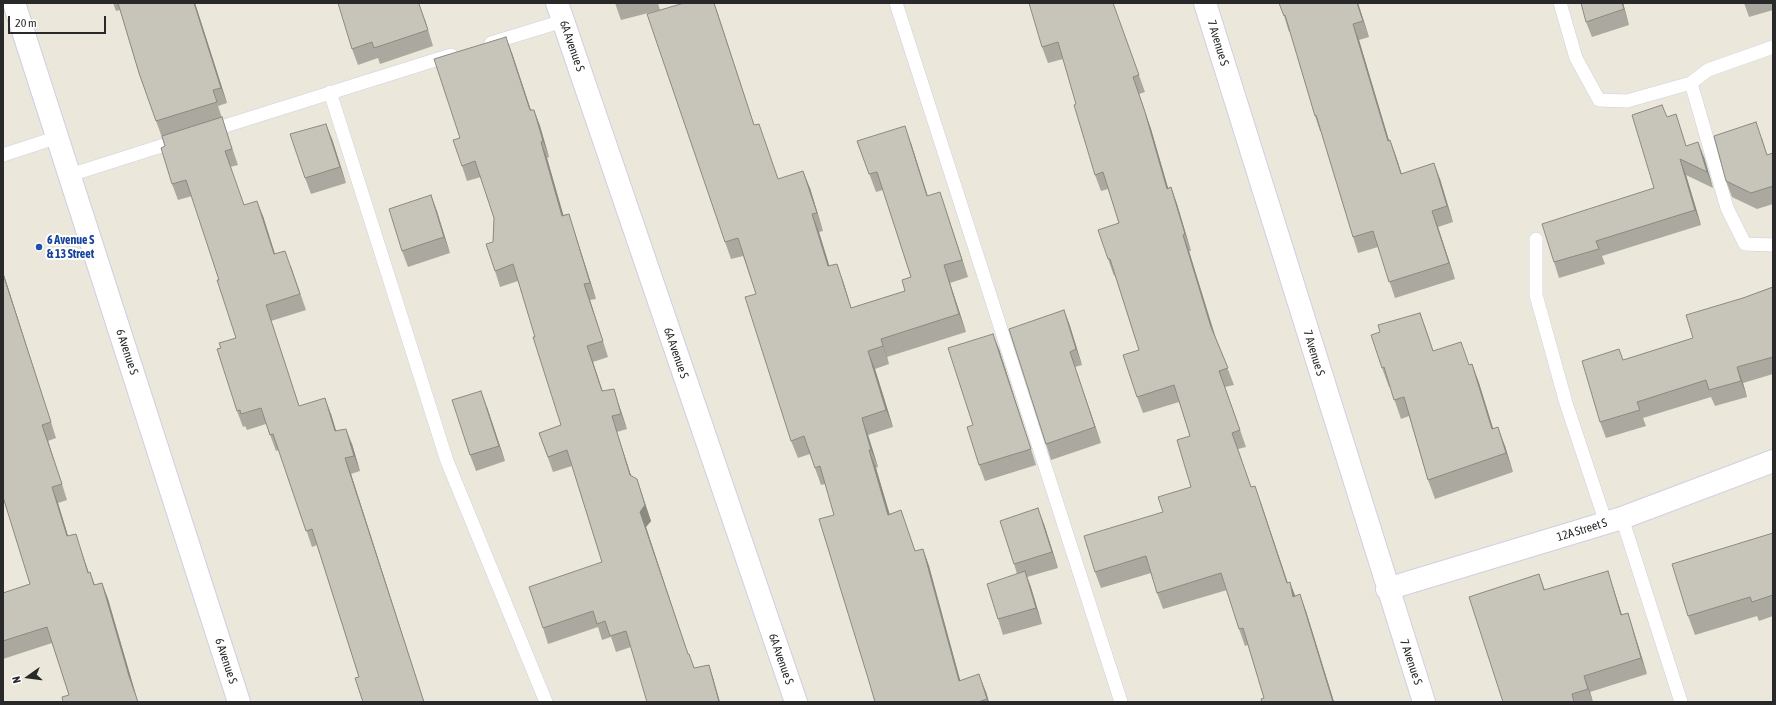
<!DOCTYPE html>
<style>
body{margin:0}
#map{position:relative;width:1776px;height:705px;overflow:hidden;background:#ebe7da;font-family:"Asap Condensed",sans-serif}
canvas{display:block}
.frame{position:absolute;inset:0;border:4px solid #292929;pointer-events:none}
.north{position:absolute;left:8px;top:657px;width:40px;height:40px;-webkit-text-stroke:3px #fff;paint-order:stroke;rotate:256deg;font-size:11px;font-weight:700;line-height:16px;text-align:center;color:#292929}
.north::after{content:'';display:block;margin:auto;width:14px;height:18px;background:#292929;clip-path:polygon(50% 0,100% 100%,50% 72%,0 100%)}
.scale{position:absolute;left:8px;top:16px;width:98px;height:18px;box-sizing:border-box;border:2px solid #292929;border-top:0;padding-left:5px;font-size:12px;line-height:14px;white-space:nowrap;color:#292929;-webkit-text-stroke:3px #fff;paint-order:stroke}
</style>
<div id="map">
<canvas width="1776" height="705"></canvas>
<div class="frame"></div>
<div class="north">N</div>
<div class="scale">20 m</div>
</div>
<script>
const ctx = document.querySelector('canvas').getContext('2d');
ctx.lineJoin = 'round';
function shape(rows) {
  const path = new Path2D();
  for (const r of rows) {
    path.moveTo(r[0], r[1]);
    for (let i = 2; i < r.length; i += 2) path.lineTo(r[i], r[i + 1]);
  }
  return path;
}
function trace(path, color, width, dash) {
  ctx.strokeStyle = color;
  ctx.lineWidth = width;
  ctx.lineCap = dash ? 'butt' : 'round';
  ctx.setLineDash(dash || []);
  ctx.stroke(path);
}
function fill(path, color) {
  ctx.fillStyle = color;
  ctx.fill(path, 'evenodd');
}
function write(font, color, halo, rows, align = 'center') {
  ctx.font = font + ' "Asap Condensed",sans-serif';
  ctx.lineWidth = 4;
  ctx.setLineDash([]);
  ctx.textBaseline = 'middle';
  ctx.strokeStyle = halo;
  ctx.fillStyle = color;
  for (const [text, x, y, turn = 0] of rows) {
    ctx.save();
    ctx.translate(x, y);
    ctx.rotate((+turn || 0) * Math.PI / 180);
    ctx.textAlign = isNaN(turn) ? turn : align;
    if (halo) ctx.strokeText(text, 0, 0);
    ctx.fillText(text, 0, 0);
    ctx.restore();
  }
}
const lane = shape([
 [896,3,1121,702],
 [1560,3,1576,58,1599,100,1627,101,1691,83],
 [491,43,563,21],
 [1773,47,1708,70,1691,83,1727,208,1745,244,1773,245],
 [330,92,447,461,546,702],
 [209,131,451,55],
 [3,155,58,137],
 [70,175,180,140],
 [1536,239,1536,295,1566,403,1606,523],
 [1622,518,1681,702]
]);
const street = shape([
 [557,3,796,702],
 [1205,3,1424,702],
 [1387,589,1622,518,1773,461]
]);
const secondary = shape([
 [14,3,239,702]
]);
trace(lane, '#d0cfe2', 14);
trace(street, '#d0cfe2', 24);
trace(secondary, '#d0cfe2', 24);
trace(lane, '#fff', 13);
trace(street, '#fff', 22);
trace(secondary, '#fff', 22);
fill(shape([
 [113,3,195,3,227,103,218,106,222,118,238,165,230,167,244,205,263,216,275,254,291,266,306,310,271,321,299,406,331,414,336,431,352,444,360,471,351,474,424,702,363,702,359,677,317,545,312,547,279,450,276,451,266,424,247,430,245,426,243,427,237,411,221,348,236,338,219,280,192,196,178,200,172,184,165,146,139,73,120,10,116,11],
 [615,3,658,3,660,10,621,20],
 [714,3,754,125,765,141,778,179,810,188,823,231,819,232,829,266,843,281,851,308,905,291,911,277,883,190,876,192,857,141,911,143,928,196,946,210,968,277,950,283,966,332,887,357,889,364,875,369,893,427,868,435,878,467,876,468,889,514,901,510,915,551,923,549,929,566,960,680,986,692,989,702,875,702,834,515,825,484,821,485,810,454,798,458,791,441,756,294,743,256,731,259,725,242],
 [1113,3,1145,92,1139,94,1151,129,1168,188,1171,187,1177,204,1191,251,1189,251,1216,338,1234,385,1225,387,1246,447,1238,449,1251,487,1261,503,1288,583,1295,596,1306,611,1334,702,1262,702,1264,698,1248,645,1245,646,1239,629,1227,590,1163,609,1157,593,1151,573,1101,588,1095,572,1191,487,1190,436,1179,402,1143,413,1137,397,1139,350,1115,275,1114,276,1108,259,1119,223,1108,189,1101,191,1095,175,1076,104,1063,59,1048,63,1042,47],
 [1358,3,1369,37,1359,40,1389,141,1390,140,1401,173,1440,179,1453,222,1438,227,1455,279,1395,298,1378,247,1358,253,1353,237,1321,131,1320,131,1315,116,1290,31,1289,32,1284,16],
 [1623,3,1629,25,1592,37,1586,22],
 [1744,3,1773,3,1773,10,1749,17],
 [425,20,433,46,380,64,378,58,358,65,352,49],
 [512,53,531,110,534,110,540,126,549,157,547,158,563,215,569,214,574,230,596,299,590,300,608,357,593,362,602,391,619,405,627,429,617,432,631,476,642,495,651,521,646,527,688,654,689,654,694,668,709,665,714,681,631,647,616,652,611,637,602,640,598,627,548,644,543,628,602,562,572,466,553,472,539,433,561,425,535,337,518,281,500,287,495,271,493,242,494,218,481,177,467,181,462,166,460,138],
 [1676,114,1686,146,1704,157,1713,188,1686,175,1701,225,1602,256,1605,264,1559,278,1554,262,1654,188,1667,117],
 [1762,138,1767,155,1773,153,1773,204,1757,209,1732,197,1726,181],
 [332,139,346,183,311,194,305,178],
 [431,195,450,253,408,267,402,251],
 [3,272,56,438,48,441,67,500,58,503,68,536,81,550,89,573,90,572,95,585,102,583,108,599,135,692,69,695,52,643,3,659,3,593,30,584],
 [1773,287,1773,374,1743,383,1747,397,1715,406,1711,397,1643,418,1646,426,1606,438,1600,422,1624,360,1693,338,1743,298],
 [1064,310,1070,326,1082,365,1075,367,1101,443,1051,460,1046,444],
 [1420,313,1433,351,1469,365,1472,364,1479,383,1493,428,1505,446,1513,472,1435,499,1428,480,1409,416,1401,419,1390,387,1389,387,1382,368,1380,332],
 [999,349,1036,465,985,481,979,465,973,425],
 [487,407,505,461,476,471,470,455],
 [1044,524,1058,568,1027,577,1042,624,1003,635,998,619,1017,574,1014,564],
 [1773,533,1773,616,1759,621,1757,616,1695,635,1688,616],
 [1539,574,1545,590,1613,587,1622,615,1628,613,1633,629,1647,674,1590,692,1593,702,1503,702]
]), '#aba99f');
fill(shape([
 [194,3,195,3,227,103,221,88],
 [714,3,718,14,760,143,754,125],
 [1357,3,1358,3,1369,37,1363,21],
 [1622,3,1623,3,1629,25,1624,9],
 [419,4,425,20,433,46,428,30],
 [1353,24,1359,40,1394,157,1388,141],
 [506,37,512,53,536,126,530,110],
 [1133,77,1151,129,1173,205,1167,189],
 [534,110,540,126,549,157,543,141],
 [326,124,332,139,346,183,340,167],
 [905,126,911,143,933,214,927,196],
 [1390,140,1396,156,1407,190,1401,174],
 [541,142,547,158,568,231,562,216],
 [1698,142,1704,157,1713,188,1707,172],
 [1680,159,1686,175,1701,225,1695,210],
 [1434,163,1440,179,1453,222,1447,206],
 [803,171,810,188,823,231],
 [1171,187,1177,204,1191,251,1185,234],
 [940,192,946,210,968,277,962,260],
 [431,195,437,211,450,253,444,237],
 [257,201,263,216,280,270,274,254],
 [1432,211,1438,227,1455,279,1449,263],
 [569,214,574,230,596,299,590,283],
 [812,214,819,232,835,284,828,266],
 [1183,235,1189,251,1217,343,1211,327],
 [837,264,843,281,857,326,851,308],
 [944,265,950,283,966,332,959,314],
 [3,272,56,438,51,422,3,274],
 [584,284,590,300,608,357,603,341],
 [266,305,271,321,304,422,299,406],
 [1064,310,1070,326,1082,365,1076,349],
 [1420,313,1427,332,1440,371,1433,351],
 [993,334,999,349,1036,465,1031,449],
 [881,339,887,357,889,364,883,346],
 [587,346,593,362,608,407,602,391],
 [868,351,875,369,893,427,886,410],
 [1070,352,1075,367,1101,443,1095,427],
 [1472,364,1479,383,1499,448,1492,429],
 [1737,367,1743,383,1747,397,1741,381],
 [1219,371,1225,387,1246,447,1240,430],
 [614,389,619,405,627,429,621,414],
 [481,391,487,407,505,461,499,446],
 [325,398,331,414,341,447,335,431],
 [612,416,617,432,636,491,630,475],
 [862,418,868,435,878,467,871,450],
 [42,425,48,441,67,500,62,484],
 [1498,427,1505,446,1513,472,1506,453],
 [346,429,352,444,360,471,354,456],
 [869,450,876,468,895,532,888,515],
 [345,458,351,474,424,702],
 [637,479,651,521,646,527,693,670,640,512],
 [1255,486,1261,503,1293,599,1287,583],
 [52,487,58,503,73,552,67,536],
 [1038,508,1044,524,1058,568,1052,552],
 [76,534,81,550,94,589,88,573],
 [923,549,929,566,965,698,959,681],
 [1025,571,1031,587,1042,624,1036,608],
 [1608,571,1613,587,1627,631,1621,615],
 [1290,582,1296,598,1293,597],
 [102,583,108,599,138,702,129,676],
 [1300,594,1306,611,1334,702,1333,702],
 [1628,613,1633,629,1647,674,1641,658],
 [709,665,714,681,720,702,719,702],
 [979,674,986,692,989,702,988,702,987,699],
 [1584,676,1590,692,1593,702,1588,689]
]), '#8b8a82');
const building = shape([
 [118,3,194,3,221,88,213,90,217,102,156,121,139,73,118,3],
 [338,3,417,3,419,4,428,30,374,48,372,42,352,49,338,3],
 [684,3,714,3,754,125,759,124,778,179,803,171,817,213,812,214,828,266,837,264,851,308,905,291,902,280,911,277,877,172,869,174,857,141,905,126,927,196,940,192,962,260,944,265,959,314,881,339,883,346,868,351,886,410,862,418,871,450,869,450,888,515,901,510,915,551,923,549,959,681,979,674,987,699,978,702,875,702,868,678,819,519,834,515,820,466,815,468,804,436,791,441,745,297,756,294,738,238,725,242,647,14,684,3],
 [1029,3,1113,3,1139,75,1133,77,1145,112,1167,189,1171,187,1185,234,1183,235,1211,327,1228,368,1219,371,1240,430,1232,433,1251,487,1255,486,1287,583,1290,582,1293,597,1300,594,1333,702,1262,702,1261,699,1264,698,1243,628,1239,629,1221,573,1157,593,1146,556,1095,572,1084,536,1163,512,1158,497,1191,487,1177,440,1190,436,1174,385,1137,397,1123,355,1139,350,1110,259,1108,259,1098,230,1119,223,1103,172,1095,175,1074,105,1076,104,1058,42,1042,47,1029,3],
 [1279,3,1357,3,1363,21,1353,24,1388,141,1390,140,1401,174,1434,163,1447,206,1432,211,1449,263,1389,282,1373,231,1353,237,1316,115,1315,116,1285,15,1284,16,1279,3],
 [1581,3,1622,3,1624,9,1586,22,1581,3],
 [506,37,530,110,534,110,543,141,541,142,562,216,569,214,590,283,584,284,603,341,587,346,602,391,614,389,621,414,612,416,630,475,637,479,645,505,640,512,688,654,689,654,694,668,709,665,719,702,647,702,626,631,610,636,605,621,597,624,593,611,543,628,529,587,602,562,567,450,548,457,539,433,561,425,533,337,535,337,513,264,495,271,486,244,493,242,494,218,475,161,462,166,453,140,460,138,434,59,506,37],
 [1662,105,1667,117,1676,114,1686,146,1698,142,1707,172,1680,159,1695,210,1596,241,1599,249,1554,262,1542,224,1654,188,1632,115,1662,105],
 [222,117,232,149,225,151,244,205,257,201,274,254,285,251,300,294,266,305,299,406,325,398,335,431,346,429,354,456,345,458,424,702,363,702,355,678,359,677,312,529,306,531,273,434,270,435,261,408,241,414,240,410,237,411,217,349,221,348,219,343,236,338,217,280,219,280,186,180,172,184,161,148,165,146,162,136,222,117],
 [1756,122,1767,155,1773,153,1773,186,1751,193,1726,181,1714,136,1756,122],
 [326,124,340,167,305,178,290,134,326,124],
 [431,195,444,237,402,251,389,209,431,195],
 [3,274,51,422,42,425,62,484,52,487,67,536,76,534,88,573,90,572,94,585,102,583,129,676,138,702,63,702,62,697,69,695,47,627,3,641,3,593,30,584,3,497,3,274],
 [1773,287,1773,357,1737,367,1741,381,1709,390,1706,380,1637,402,1640,410,1600,422,1582,361,1619,349,1623,360,1693,338,1686,315,1743,298,1773,287],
 [1064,310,1076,349,1070,352,1095,427,1046,444,1009,329,1064,310],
 [1420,313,1433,351,1461,342,1469,365,1472,364,1492,429,1498,427,1506,453,1428,480,1404,397,1394,400,1384,367,1382,368,1371,335,1380,332,1378,325,1420,313],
 [993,334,1031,449,979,465,967,427,973,425,948,348,993,334],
 [481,391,499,446,470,455,452,400,481,391],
 [1038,508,1052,552,1014,564,1000,521,1038,508],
 [1773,533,1773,595,1752,602,1750,597,1688,616,1672,564,1773,533],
 [1025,571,1036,608,998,619,987,584,1025,571],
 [1608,571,1621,615,1628,613,1641,658,1584,676,1588,689,1572,694,1574,702,1503,702,1469,597,1539,574,1544,590,1608,571]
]);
fill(building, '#c7c5b9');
trace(building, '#8b8a82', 1);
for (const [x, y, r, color] of [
 [39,247,4,"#1a4fb4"]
]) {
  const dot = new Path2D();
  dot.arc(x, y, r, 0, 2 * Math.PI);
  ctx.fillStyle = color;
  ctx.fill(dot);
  trace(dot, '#fff', 1.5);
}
write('12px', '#292929', '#fff', [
 ["7 Avenue S",1218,43,73],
 ["6A Avenue S",572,46,71],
 ["6 Avenue S",127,352,72],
 ["6A Avenue S",676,353,71],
 ["7 Avenue S",1314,353,73],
 ["12A Street S",1582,530,-17],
 ["6A Avenue S",781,659,71],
 ["6 Avenue S",226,661,72],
 ["7 Avenue S",1411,662,72]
]);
write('bold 12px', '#164399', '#fff', [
 ["6 Avenue S",47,240],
 ["& 13 Street",47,254]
], 'left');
</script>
